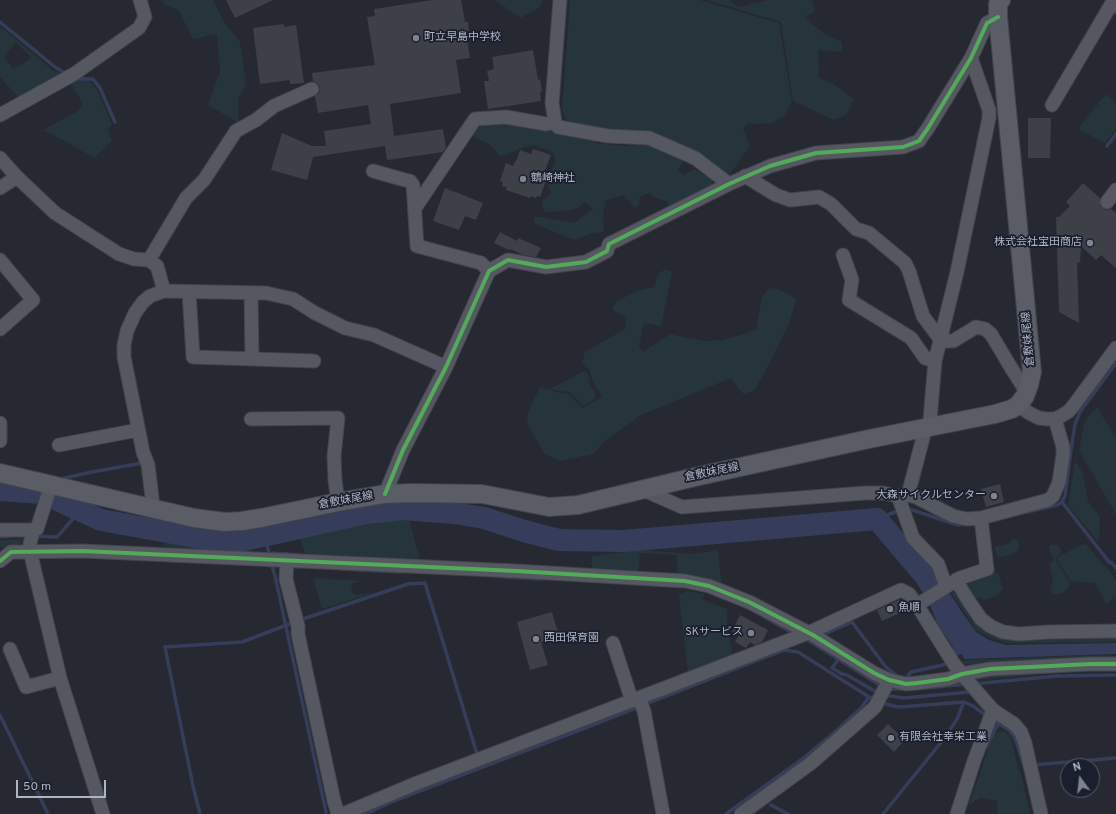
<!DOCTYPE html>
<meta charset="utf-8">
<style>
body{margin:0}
#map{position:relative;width:1116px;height:814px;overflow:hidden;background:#262932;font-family:Overpass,sans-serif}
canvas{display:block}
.north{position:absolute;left:1060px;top:758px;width:40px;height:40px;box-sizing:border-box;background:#1a1f2d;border:1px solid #565b69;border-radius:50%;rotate:345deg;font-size:11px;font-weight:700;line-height:16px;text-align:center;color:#afb4c4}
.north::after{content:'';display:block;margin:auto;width:14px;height:18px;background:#7f8391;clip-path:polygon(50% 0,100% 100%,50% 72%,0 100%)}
.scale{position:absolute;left:16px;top:780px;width:90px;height:18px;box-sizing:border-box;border:2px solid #afb4c4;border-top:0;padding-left:5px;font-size:12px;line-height:14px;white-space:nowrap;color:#afb4c4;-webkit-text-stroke:3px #1a1f2d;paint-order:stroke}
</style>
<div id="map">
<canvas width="1116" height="814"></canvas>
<div class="north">N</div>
<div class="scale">50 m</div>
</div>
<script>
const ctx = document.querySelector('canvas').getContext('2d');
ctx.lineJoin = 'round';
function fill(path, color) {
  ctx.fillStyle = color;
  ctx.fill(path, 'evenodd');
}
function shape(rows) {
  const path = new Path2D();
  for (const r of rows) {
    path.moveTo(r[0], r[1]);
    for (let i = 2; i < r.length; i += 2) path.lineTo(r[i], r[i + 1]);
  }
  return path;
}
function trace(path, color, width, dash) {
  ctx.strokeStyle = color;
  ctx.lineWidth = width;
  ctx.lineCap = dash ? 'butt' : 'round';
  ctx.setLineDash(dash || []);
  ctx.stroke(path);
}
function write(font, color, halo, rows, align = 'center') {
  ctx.font = font + ' Overpass,"Noto Sans JP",sans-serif';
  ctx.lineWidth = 3.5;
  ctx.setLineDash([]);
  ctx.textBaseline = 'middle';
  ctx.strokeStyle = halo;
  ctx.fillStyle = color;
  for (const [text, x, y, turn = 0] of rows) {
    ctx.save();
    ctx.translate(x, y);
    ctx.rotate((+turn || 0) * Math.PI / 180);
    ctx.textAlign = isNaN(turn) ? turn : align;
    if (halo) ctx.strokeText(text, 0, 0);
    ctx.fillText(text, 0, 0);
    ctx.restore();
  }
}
fill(shape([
 [163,0,213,0,224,22,240,42,246,84,238,99,239,123,208,105,220,72,217,34,193,39,179,11,164,4],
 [493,0,543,0,539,8,520,18,498,2],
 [570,0,700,0,779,23,792,103,783,117,772,123,747,124,743,128,750,146,730,174,642,131,589,128,566,120,562,110],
 [707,0,730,0,738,7,768,0,812,0,815,11,806,16,812,24,825,34,842,42,842,52,818,50,819,78,834,84,854,99,846,115,834,120,793,101,781,22],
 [0,26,54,71,59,72,62,75,19,98,0,77],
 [16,43,32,58,13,69,4,56],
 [76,80,91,82,96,88,112,124,108,129,112,141,94,158,65,141,43,130,76,112,82,107,81,100,71,85,73,82],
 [1106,94,1116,103,1116,129,1105,143,1078,129],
 [517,121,552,130,590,136,595,143,625,146,647,144,683,161,678,170,684,175,694,169,709,177,712,179,712,188,672,209,666,201,654,197,649,193,640,197,639,205,636,208,623,195,606,200,603,215,604,232,592,233,575,240,545,228,534,223,534,217,542,217,549,219,574,223,593,209,585,202,577,208,565,211,546,212,542,207,542,201,551,193,547,185,551,169,556,163,554,153,534,145,524,147,506,155,500,156,489,144,470,135,476,123],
 [665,269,672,271,661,326,644,323,639,346,643,352,670,334,684,337,703,341,723,340,756,330,762,297,769,288,778,289,796,299,789,324,766,370,754,391,743,394,731,378,641,415,606,440,593,454,559,461,544,453,528,425,527,415,540,387,556,392,568,394,583,408,602,397,593,382,589,369,582,362,585,352,625,329,627,318,612,310,616,302,636,291,655,287,657,275],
 [584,371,588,374,590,385,595,392,595,399,584,406,569,392,550,389],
 [1097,407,1116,438,1116,514,1079,451,1084,424,1086,419],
 [1075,461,1082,471,1088,501,1100,517,1099,543,1068,505],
 [409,519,420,560,305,554,300,538,370,522],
 [1013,538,1018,540,1019,546,1018,550,1014,554,1008,555,1002,557,997,555,994,547,1008,544],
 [23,539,20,544,14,547,0,548,0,540],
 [165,541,216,550,250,551,251,553,190,552,163,545],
 [1083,544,1087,545,1101,562,1107,568,1116,580,1116,596,1106,604,1095,583,1071,581,1056,558],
 [1050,545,1058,545,1061,551,1060,554,1055,558,1069,582,1069,587,1062,593,1053,595,1050,586,1053,580,1049,564,1054,560,1049,550],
 [642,550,693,554,718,550,722,588,677,577,677,555,640,553,638,575,592,569,592,556],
 [993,572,998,573,1003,589,997,595,986,600,974,597,968,585,971,578],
 [313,578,364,581,353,583,351,588,352,593,357,595,376,592,322,609],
 [687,591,704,594,703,600,727,609,727,626,733,656,688,673,679,595],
 [953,592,956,593,974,621,982,629,993,636,1007,639,1116,638,1116,642,1007,643,991,638,976,630,951,593],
 [1104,655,1116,656,1116,660,964,664,964,660],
 [1116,668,1116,672,1082,671,976,680,976,676],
 [1003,731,1009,735,1011,738,1019,772,1021,773,1030,814,997,814,998,801,980,798,971,804,969,804,992,739,996,733]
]), '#26343b');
fill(shape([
 [950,595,976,632,989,640,1006,645,1116,643,1116,654,964,659,962,654,956,656,952,645,938,625,930,605]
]), '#353d5a');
trace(shape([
 [0,22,55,67,67,74],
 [74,78,81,79,93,79,100,88,115,122],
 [1107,146,1116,134],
 [60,479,92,472,142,463],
 [1062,502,1109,562,1112,563,1116,568],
 [909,509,958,525,967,524],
 [1028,512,1057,505,1062,502,1065,496,1071,450,1075,424,1080,412,1116,363],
 [877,519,895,512],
 [264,535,269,553,300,555],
 [35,536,57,537,81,510],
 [0,537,11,536],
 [272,566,275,576,326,812],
 [341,569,402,572],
 [503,577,542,579],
 [764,617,793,633],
 [820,636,852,622,885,666,897,676],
 [806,639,878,684,892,689,906,689],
 [838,660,832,668,842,674,847,675,878,693],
 [902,679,905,679,911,672,943,665,950,663],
 [973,684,1057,676,1116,675],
 [926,688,967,684],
 [884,695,890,696,904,698,970,692],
 [0,715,48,814],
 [993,720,1009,730,1015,738,1024,766,1025,766],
 [986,748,998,724],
 [1033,765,1116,758],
 [771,805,788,814],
 [200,814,193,786,165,647,242,642,303,619,408,584,425,583,477,754],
 [365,814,396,800,585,728,755,661,784,650,798,652,869,697,886,704,898,707,913,706,964,702,973,706,988,717],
 [726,814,801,760,836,731,861,708,869,697],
 [883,814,943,740,957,719,964,702]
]), '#353d5a', 3.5);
trace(shape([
 [0,490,42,493,101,520,206,539,240,541,367,513,403,509,454,513,484,518,524,531,559,540,624,541,877,519,925,576,949,612]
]), '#353d5a', 22);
fill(shape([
 [226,0,273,0,235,18],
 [433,0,461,0,465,22,468,22,469,31,466,32,470,58,456,60,461,93,390,104,394,136,443,129,446,148,443,152,387,160,385,146,313,157,307,180,271,170,282,133,312,146,326,146,324,131,371,124,368,105,318,113,315,96,319,93,320,89,319,85,317,83,313,81,312,73,375,65,367,17,375,16,374,9],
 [284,24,284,27,296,25,304,83,290,84,290,80,260,84,253,28],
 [533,50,538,80,540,79,542,92,540,93,541,101,488,109,484,81,489,81,487,71,494,69,492,57],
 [1028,118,1051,118,1050,158,1028,158],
 [533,149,551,155,543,176,547,178,540,197,537,196,536,198,531,196,530,198,506,190,507,187,502,186,503,183,500,181,506,163,513,166,515,161,516,161,520,150,531,154],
 [1083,183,1100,198,1100,205,1102,208,1106,210,1111,209,1116,213,1116,268,1101,255,1096,260,1081,246,1080,263,1077,262,1079,323,1059,312,1056,217,1059,217,1070,206,1066,202],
 [445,188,452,191,452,192,453,191,483,203,476,220,465,216,459,230,433,221],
 [500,232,517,241,518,238,541,248,536,257,523,255,510,249,509,250,494,243],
 [1000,484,1004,502,986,507,981,489],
 [899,600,904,611,882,621,877,610],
 [552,612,559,637,541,642,548,665,530,670,517,622],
 [740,615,768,630,762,642,755,645,750,642,746,648,735,642,739,635,732,631],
 [888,724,905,740,894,752,877,735]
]), '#3e4048');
const street = shape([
 [560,0,552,103,555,122,558,127,608,136,649,138,695,158,729,184],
 [1052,105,1112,3,1116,6],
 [0,115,74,74,139,28,145,17,140,0],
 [0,158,17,177,55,213,119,254,134,259,149,260,157,266,164,291],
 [373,171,405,180,410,181,413,185,417,246,481,263,489,271],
 [745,176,776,195,790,200,819,197,831,204,856,229,869,233,905,263,909,271,923,316,940,339,945,341,953,341,976,327,985,329,991,334,1010,366,1022,385,1027,391],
 [0,188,17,177],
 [1107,202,1116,190],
 [415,208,475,119,506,117,546,124,555,122],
 [843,255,852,280,849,300,911,338,925,358,935,361],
 [0,260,33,300,0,329],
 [149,260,186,198,204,180,236,131,256,120,274,106,312,89],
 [189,292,193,357,314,361],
 [251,293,252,359],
 [1018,405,1029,413,1039,418,1047,419,1055,419,1063,415,1069,411,1074,405,1116,348],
 [251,419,338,418,334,456,335,480,338,502],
 [0,423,0,441],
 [59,445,138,430],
 [51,485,37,529,33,530,30,544,30,551,60,678,103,814],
 [641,489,682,507,865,493,883,493,898,496,908,495,916,497,953,516,967,519,981,518,1048,500,1053,496,1059,482,1063,455,1063,447,1055,419],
 [385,494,403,450,446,367,489,271,508,260,546,267,586,262,607,251,609,244,729,184,770,166,816,153,903,147,919,141,928,128,971,58,987,23,998,17],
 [908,495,924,434,930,420,935,361,957,272,989,118,989,110,971,58],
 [898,496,913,538,938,564,946,586],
 [152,509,152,497,148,465,143,452,124,357,124,345,127,331,135,313,143,302,150,296,164,291,266,293,293,299,315,313,345,328,374,335,446,367],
 [0,530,33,530],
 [287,560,286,579,298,626,298,634,334,801,338,814],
 [0,561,11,552,83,551,516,571,685,581,709,586,749,602,813,635,874,673,889,680,898,682,906,684,917,683,948,679,962,674,990,669,1090,664,1116,664],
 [956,580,968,600,981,619,990,626,1003,632,1019,634,1049,632,1116,631],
 [917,605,960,578,987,569,981,518],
 [613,643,632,701],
 [10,649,26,687,60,678],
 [639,698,644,711,663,814],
 [343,814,417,783,808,633,901,590,909,594,917,605,954,664,973,687,993,710,1014,724,1021,732,1025,743,1041,814],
 [741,814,810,764,875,707,889,680],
 [957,814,974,761,993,710]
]);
const secondary = shape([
 [0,473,194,518,225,522,242,521,261,518,338,502,385,494,412,493,482,494,549,507,578,505,699,476,869,439,995,414,1012,409,1018,405,1025,396,1029,385,1032,372,998,17,998,4,1001,0]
]);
trace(street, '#42444b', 15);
trace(secondary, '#42444b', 20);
trace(street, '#565861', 13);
trace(secondary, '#5a5c66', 18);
trace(shape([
 [385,494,403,450,446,367,489,271,508,260,546,267,586,262,607,251,609,244,729,184,770,166,816,153,903,147,919,141,928,128,971,58,987,23,998,17],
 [0,561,11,552,83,551,516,571,685,581,709,586,749,602,813,635,874,673,889,680,898,682,906,684,917,683,948,679,962,674,990,669,1090,664,1116,664]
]), '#51ab58', 4);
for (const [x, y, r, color] of [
 [416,38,4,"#7f8391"],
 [523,179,4,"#7f8391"],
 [1090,243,4,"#7f8391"],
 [994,496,4,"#7f8391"],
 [890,609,4,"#7f8391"],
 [751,633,4,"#7f8391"],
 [536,639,4,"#7f8391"],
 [891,738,4,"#7f8391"]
]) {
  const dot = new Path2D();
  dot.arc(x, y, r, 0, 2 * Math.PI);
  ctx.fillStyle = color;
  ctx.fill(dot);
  trace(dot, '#1a1f2d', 1.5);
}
write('11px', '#afb4c4', '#1a1f2d', [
 ["町立早島中学校",424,38],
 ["鶴崎神社",531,179],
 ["株式会社宝田商店",1082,243,"right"],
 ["大森サイクルセンター",986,496,"right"],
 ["魚順",898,609],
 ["SKサービス",743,633,"right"],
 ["西田保育園",544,639],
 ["有限会社幸栄工業",899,738]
], 'left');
write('11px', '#afb4c4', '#1a1f2d', [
 ["倉敷妹尾線",1029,339,-95],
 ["倉敷妹尾線",712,473,-12],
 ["倉敷妹尾線",346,501,-10]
]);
</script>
